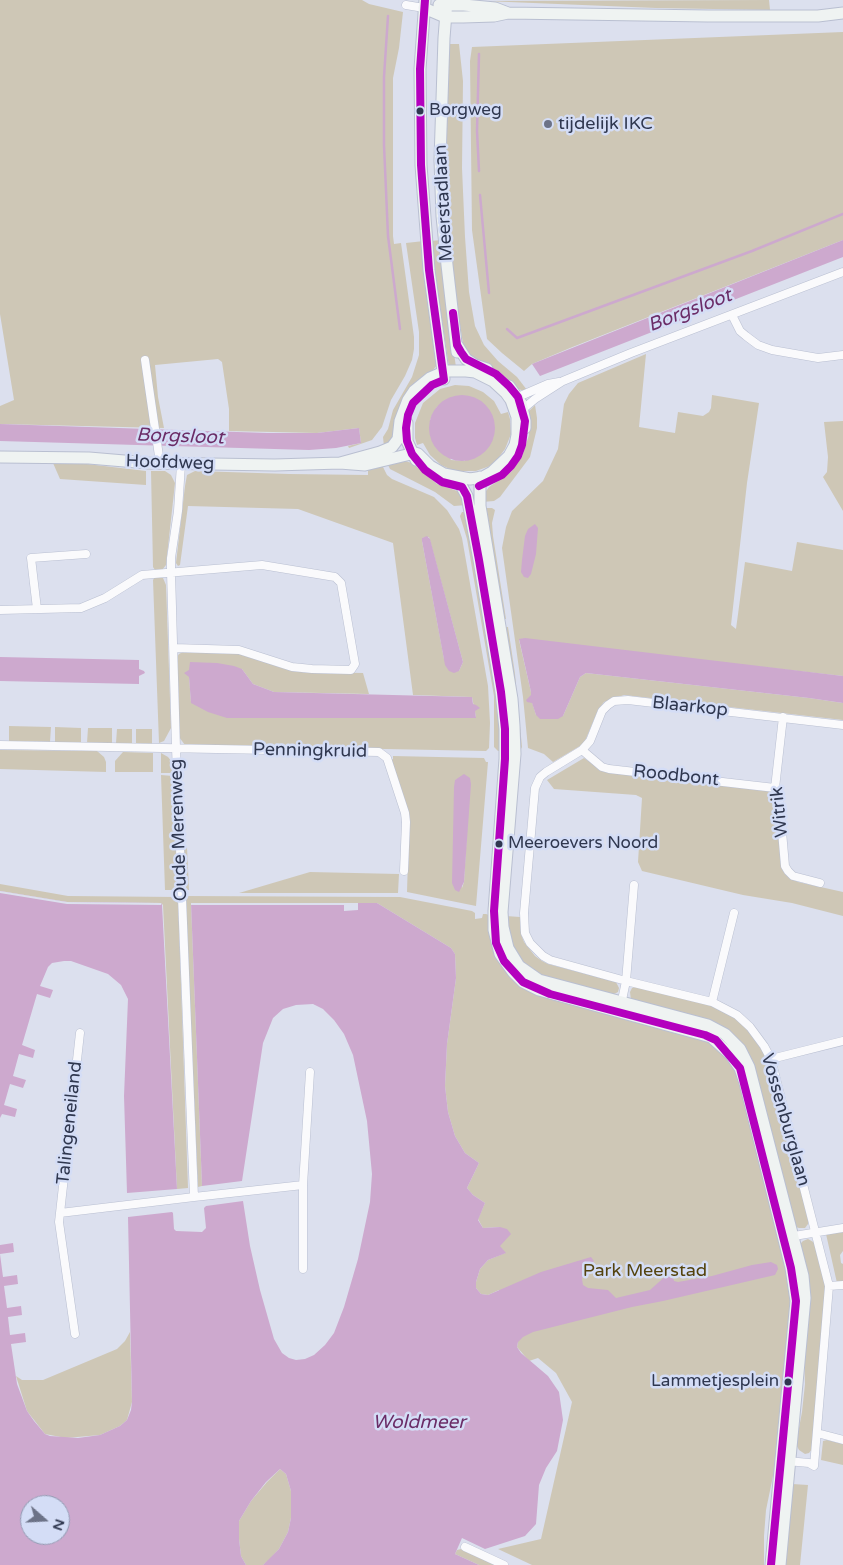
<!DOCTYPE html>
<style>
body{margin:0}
#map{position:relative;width:843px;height:1565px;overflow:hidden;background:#dce0ee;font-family:"Varela Round",sans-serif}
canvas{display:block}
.north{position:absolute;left:20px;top:1495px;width:50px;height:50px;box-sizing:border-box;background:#d4ddf6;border:1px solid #929bb3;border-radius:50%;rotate:109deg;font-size:14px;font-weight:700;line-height:20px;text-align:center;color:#2f374f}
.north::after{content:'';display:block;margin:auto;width:18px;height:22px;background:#6c7287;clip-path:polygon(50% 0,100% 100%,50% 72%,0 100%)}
</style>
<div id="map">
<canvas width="843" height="1565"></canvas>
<div class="north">N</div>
</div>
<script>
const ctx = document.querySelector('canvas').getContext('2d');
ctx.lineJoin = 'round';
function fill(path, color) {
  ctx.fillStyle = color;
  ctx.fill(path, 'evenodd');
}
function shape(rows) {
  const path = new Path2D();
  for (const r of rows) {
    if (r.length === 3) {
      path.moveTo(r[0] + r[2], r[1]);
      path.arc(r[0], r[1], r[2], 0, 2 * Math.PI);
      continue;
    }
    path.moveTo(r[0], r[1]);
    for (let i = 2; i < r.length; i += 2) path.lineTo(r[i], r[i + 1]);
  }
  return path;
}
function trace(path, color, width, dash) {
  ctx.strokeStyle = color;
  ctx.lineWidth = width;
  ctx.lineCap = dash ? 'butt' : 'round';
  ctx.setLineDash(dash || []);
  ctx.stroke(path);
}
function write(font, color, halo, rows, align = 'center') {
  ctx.font = font + ' "Varela Round",sans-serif';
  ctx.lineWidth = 5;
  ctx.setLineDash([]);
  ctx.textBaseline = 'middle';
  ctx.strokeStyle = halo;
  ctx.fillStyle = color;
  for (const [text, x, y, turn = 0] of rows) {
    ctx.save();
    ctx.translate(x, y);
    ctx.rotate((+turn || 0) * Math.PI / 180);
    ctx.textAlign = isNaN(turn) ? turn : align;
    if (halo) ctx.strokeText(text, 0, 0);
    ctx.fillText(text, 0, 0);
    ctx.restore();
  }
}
fill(shape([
 [0,0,362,0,369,4,403,12,399,48,393,78,393,236,394,244,401,243,414,337,414,349,412,360,405,376,391,400,382,427,372,440,349,448,348,446,361,443,359,428,317,433,229,431,229,409,222,362,218,359,155,365,158,397,164,428,0,424,0,406,14,400,0,314],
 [769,0,770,10,656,8,484,1],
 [843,32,843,240,570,348,532,364,524,371,502,353,487,339,472,230,470,61,472,47],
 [447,44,459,44,463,81,462,168,465,237,469,292,475,326,484,345,498,361,517,377,527,390,525,391,518,389,500,372,478,361,467,353,463,344,448,246,444,148],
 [442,240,453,347,456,367,449,367,430,241],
 [424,241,437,365,430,374,421,380,394,436,384,447,383,437,388,429,393,410,412,377,419,355,419,332,406,243],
 [646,354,639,427,675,433,678,412,703,416,709,412,711,408,712,395,759,403,747,483,731,625,736,629,745,562,792,571,797,542,843,550,843,676,519,640,531,692,532,702,536,715,563,716,580,677,586,673,809,698,843,703,843,720,624,695,604,702,598,710,585,741,580,746,553,762,544,754,528,748,523,697,502,548,506,527,512,511,543,481,558,449,564,404,569,394,578,383],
 [455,385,469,386,483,392,494,401,501,414,508,412,510,419,511,434,505,449,496,461,490,466,476,471,454,471,441,465,430,455,423,443,417,445,415,438,415,423,423,403,440,389],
 [461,396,467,396,465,461,451,460,430,420,437,407,454,397],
 [535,405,537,418,537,428,530,457,500,497,494,501,482,502,484,494,489,487,511,472,522,457,529,435,529,411],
 [843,421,843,511,823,477,827,472,828,457,824,422],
 [401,460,412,463,437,484,460,492,467,505,454,506,435,492,390,469,388,465],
 [53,463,87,464,146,471,146,485,60,479],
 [382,465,387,475,392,479,434,497,447,510,459,529,462,538,488,686,490,723,489,748,486,751,185,745,179,737,177,657,179,654,185,651,235,653,300,672,363,673,369,694,274,692,253,684,242,669,189,676,191,702,476,717,472,697,413,695,393,543,298,509,188,506,180,565,178,566,176,563,185,486,187,475,195,471,289,474,368,475,368,468],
 [429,537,463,662,459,671,444,659,422,541,422,538],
 [151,471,165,471,171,475,175,483,166,565,162,570,155,570,153,567],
 [487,508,492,508,495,510,492,523,493,536,506,619,502,619,485,509],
 [462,512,466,512,499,697,502,751,498,751,494,747,494,696,467,539,460,516],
 [155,577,163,578,166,585,171,728,164,741,159,743,153,580],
 [503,627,508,627,515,674,522,747,520,751],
 [9,726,51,727,50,742,9,741],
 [55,727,81,728,81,743,55,742],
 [88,728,112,728,112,743,87,743],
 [117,729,132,729,132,744,116,743],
 [136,729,152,729,152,744,136,744],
 [0,750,97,751,104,757,106,762,106,772,0,769],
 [123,752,153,753,153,772,115,772,115,761],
 [161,753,168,757,172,762,173,773,161,773],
 [393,756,484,758,486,762,488,762,476,906,407,892,409,825,391,760,393,759],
 [470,778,464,882,462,888,455,807,455,780],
 [584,758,603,771,771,791,776,796,781,862,783,871,789,877,798,882,843,892,843,916,792,903,743,895,642,871,638,862,642,798,636,795,554,789,547,780],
 [161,775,173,776,178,890,165,890],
 [187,847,189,890,185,890,183,848],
 [310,872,399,874,398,893,239,893],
 [0,884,68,896,178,897,188,1188,177,1189,163,905,161,903,67,902,0,891],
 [185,896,400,897,472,911,475,913,475,919,482,918,483,914,486,914,489,915,498,959,699,1037,718,1046,736,1069,793,1295,777,1476,773,1476,766,1510,764,1536,764,1565,532,1565,498,1549,541,1539,572,1402,556,1373,538,1358,529,1361,517,1347,518,1342,499,1290,488,1295,481,1294,476,1288,476,1282,480,1269,488,1260,505,1253,499,1246,500,1227,483,1228,478,1219,485,1203,473,1195,467,1188,479,1163,465,1153,455,1136,448,1112,445,1086,447,1044,456,978,455,954,451,948,377,903,191,903,202,1186,198,1187],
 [506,916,520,917,521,934,524,942,535,956,542,961,548,964,616,982,619,988,618,992,612,995,543,978,529,970,511,948],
 [637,986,712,1006,730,1014,749,1029,768,1058,809,1219,808,1224,805,1228,799,1228,796,1227,735,1039,631,1000,630,992,632,988],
 [843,1232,843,1251,840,1255,841,1263,843,1264,843,1283,837,1283,826,1234],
 [808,1239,815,1243,825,1286,826,1301,812,1449,809,1453,805,1454,799,1450,796,1444,802,1412,805,1384,800,1244,803,1241],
 [130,1332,132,1402,127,1420,120,1426,100,1435,66,1438,45,1434,27,1411,16,1376,22,1380,43,1380,117,1349,125,1341],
 [827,1440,843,1444,843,1465,821,1460,823,1441],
 [280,1469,286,1474,291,1491,291,1518,288,1532,279,1549,269,1560,263,1565,246,1565,241,1556,239,1539,239,1521,251,1501,267,1482],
 [792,1484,808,1485,800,1565,784,1565],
 [461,1549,495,1565,479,1565,455,1554,457,1550]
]), '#cec7b6');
fill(shape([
 [843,240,843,257,540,376,532,364],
 [462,428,33],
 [0,424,267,433,317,433,359,428,361,443,336,448,309,450,0,441],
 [535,524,538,528,536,554,531,574,528,578,524,577,521,572,522,560,525,536,528,529],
 [427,536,430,539,463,662,459,671,454,673,449,671,445,665,422,541,422,538],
 [525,638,843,676,843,703,809,698,586,673,580,677,563,716,558,719,540,719,536,715,532,703,527,702,526,700,531,695,531,692,519,639],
 [0,657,139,660,139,669,144,671,145,673,139,676,139,684,0,681],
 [190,662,217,663,234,666,242,669,253,684,274,692,472,697,473,704,476,705,480,708,475,711,476,718,227,718,208,712,191,703,189,677,184,673,189,670],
 [464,774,470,778,471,784,464,882,459,892,455,890,452,883,454,787,455,780],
 [0,891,67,902,161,903,162,905,177,1189,127,1193,124,1096,128,999,121,985,108,974,71,961,64,961,52,963,48,967,40,986,53,990,50,998,37,994,22,1045,35,1050,33,1058,19,1054,13,1076,26,1080,23,1088,10,1084,4,1105,17,1109,15,1117,2,1114,0,1118],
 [191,903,377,903,451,948,455,954,456,978,447,1044,445,1086,448,1112,455,1136,465,1153,479,1163,467,1188,473,1195,485,1203,478,1220,483,1228,500,1227,507,1229,511,1234,500,1246,506,1253,488,1260,480,1269,476,1282,476,1288,481,1294,488,1295,541,1272,591,1257,594,1261,586,1269,582,1279,583,1285,588,1288,608,1290,616,1298,650,1290,668,1274,672,1273,674,1281,678,1282,712,1276,752,1265,771,1262,777,1265,778,1269,775,1275,663,1301,632,1307,533,1332,523,1337,518,1342,517,1347,521,1353,548,1376,559,1392,563,1420,557,1451,546,1468,539,1485,536,1524,525,1536,485,1549,462,1538,455,1554,479,1565,263,1565,279,1549,288,1532,291,1518,291,1491,286,1474,280,1469,266,1482,251,1501,239,1521,239,1539,241,1556,246,1565,0,1565,0,1245,13,1243,14,1252,0,1254,3,1277,17,1275,18,1284,4,1286,7,1308,21,1306,22,1315,8,1317,10,1335,25,1333,26,1342,11,1344,17,1384,27,1411,34,1421,45,1434,50,1436,78,1438,100,1435,120,1426,127,1420,131,1410,132,1402,128,1217,172,1212,173,1213,174,1229,176,1231,202,1232,206,1228,204,1208,206,1206,243,1201,250,1246,260,1290,274,1339,282,1353,289,1358,296,1360,305,1359,314,1355,325,1345,334,1333,344,1307,358,1259,370,1202,372,1174,367,1121,353,1055,344,1034,334,1020,323,1009,313,1004,296,1005,283,1009,273,1018,263,1043,242,1181,202,1186],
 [30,1505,60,1505,60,1535,30,1535]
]), '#cda9ce');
fill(shape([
 [0,891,67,902,161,903,161,905,67,904,0,893],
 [191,903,358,903,358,910,344,911,344,905,191,905]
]), '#dce0ee');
trace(shape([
 [388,16,384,77,384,145,388,236,400,329],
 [479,54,477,131,479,171],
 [480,195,489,293],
 [507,329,517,338,752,251,843,214]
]), '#cda9ce', 2.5);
const street = shape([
 [406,5,424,8],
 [732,315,740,331,746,336,758,345,772,350,818,358,843,355],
 [145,360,160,463],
 [518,397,548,384,559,382],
 [523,409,535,399,563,381,631,353,843,272],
 [181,464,178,511,171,558,171,572,176,748,194,1197],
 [37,609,31,558,86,554],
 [0,610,81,608,105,598,142,575,262,565,335,577,341,583,355,664,351,670,312,669,292,667,239,650,174,648],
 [783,717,775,788,779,797,785,866,788,871,793,876,820,883],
 [0,745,379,752,387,758,405,813,406,822,404,871],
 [582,750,602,767,609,769,775,788],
 [712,1002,734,913],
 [621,1005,626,981,634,885],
 [771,1059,843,1041],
 [60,1213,194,1197,303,1185],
 [788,1237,843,1228],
 [303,1269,303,1185,310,1072],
 [829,1286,843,1285],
 [75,1334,59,1222,80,1033],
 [817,1433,843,1440],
 [787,1461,809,1463,814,1466,829,1286,771,1059,764,1046,750,1027,737,1015,712,1002,626,981,550,960,543,956,530,943,525,933,524,913,535,788,540,777,546,772,582,750,590,741,602,711,608,705,614,701,628,700,843,725],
 [465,1547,504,1565]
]);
const secondary = shape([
 [425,0,420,69,421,165,429,270,444,379],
 [447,0,444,38,440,160,442,216,447,265,457,352],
 [439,5,464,5,495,8,508,13],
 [424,8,445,17,463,17,494,16,508,13,708,16,818,16,843,13],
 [457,345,466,359,475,365,487,369],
 [509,386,521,403,525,421,525,428],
 [407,423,407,441,416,460],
 [0,457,89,458,148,463,275,465,340,463,365,465,415,453,418,454,430,466,444,474,470,479,483,477,492,472,509,456,515,445,517,435,517,417,511,400,506,393,493,381,475,372,466,371,446,371,430,378,414,391,408,400,400,421,398,439,392,447,380,452,340,463],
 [480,477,480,506,512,699,514,726,515,754,502,912,503,927,508,948,519,966,539,980,708,1025,725,1034,740,1049,749,1067,803,1276,805,1298,780,1565],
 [462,487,467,496,479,560,501,692,505,729,505,759,494,911,494,930,500,954,513,972,523,982,539,990,711,1037,731,1055,740,1068,745,1083,791,1268,796,1301,771,1565]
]);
trace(street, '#b9bfd1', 9);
trace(secondary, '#b9bfd1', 13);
trace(street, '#fafafc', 8);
trace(secondary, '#eff3f2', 11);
trace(shape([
 [425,0,420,69,421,165,429,270,444,380,432,385,413,403,408,415,406,428,407,441,412,454,425,470,442,482,462,487,467,496,479,560,501,692,505,729,505,759,494,911,496,943,504,961,523,982,550,994,705,1035,716,1040,740,1068,791,1268,796,1301,771,1565],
 [453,313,457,345,461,352,466,359,496,374,509,386,518,397,525,421,522,445,518,456,511,466,502,475,479,486]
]), '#b400be', 8);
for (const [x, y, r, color] of [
 [420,111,4.5,"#2f374f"],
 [548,124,5,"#6c7287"],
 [499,844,4.5,"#2f374f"],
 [788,1382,4.5,"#2f374f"]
]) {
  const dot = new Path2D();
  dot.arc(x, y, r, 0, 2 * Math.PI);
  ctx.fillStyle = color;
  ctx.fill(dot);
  trace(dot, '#d4ddf6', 2);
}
write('17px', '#2f374f', '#d4ddf6', [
 ["Borgweg",429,111],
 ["Meeroevers Noord",508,844],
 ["Lammetjesplein",779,1382,"right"]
], 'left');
write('18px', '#2f374f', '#d4ddf6', [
 ["tijdelijk IKC",558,124]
], 'left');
write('18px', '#2f374f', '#d4ddf6', [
 ["Meerstadlaan",444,203,-93],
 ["Hoofdweg",170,463,2],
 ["Blaarkop",690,707,6],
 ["Penningkruid",310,751,1],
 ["Roodbont",676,776,6],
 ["Witrik",780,812,-96],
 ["Oude Merenweg",179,830,-92],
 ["Vossenburglaan",785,1120,74],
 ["Talingeneiland",70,1123,-84]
]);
write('18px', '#54430e', '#d4ddf6', [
 ["Park Meerstad",645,1271]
]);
write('italic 19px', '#6b2c67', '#d4ddf6', [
 ["Borgsloot",690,311,-21],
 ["Borgsloot",180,437,2],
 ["Woldmeer",419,1423]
]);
</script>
